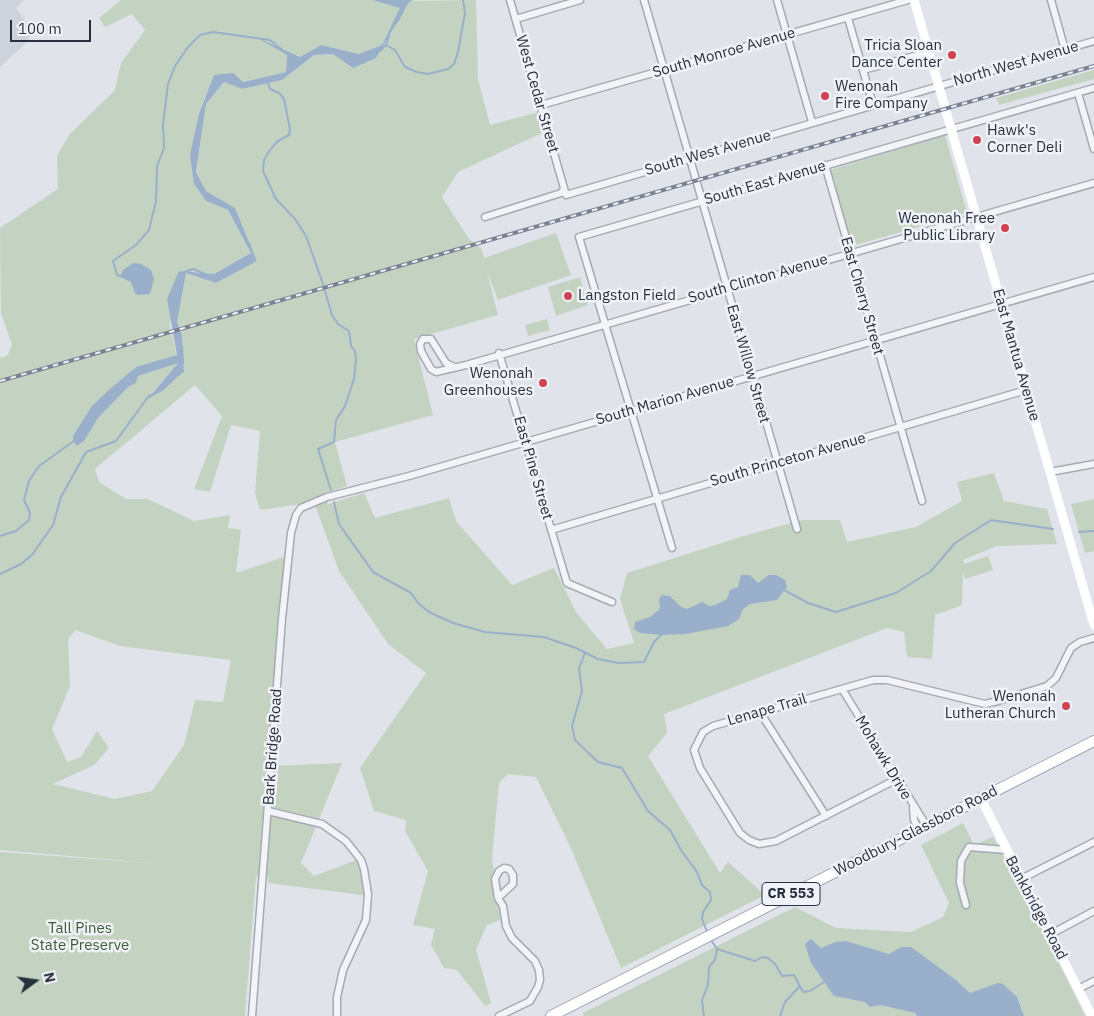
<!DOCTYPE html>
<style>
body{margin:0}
#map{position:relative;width:1094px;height:1016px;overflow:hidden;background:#e0e3e9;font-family:"IBM Plex Sans",sans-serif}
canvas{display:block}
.north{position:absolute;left:10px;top:956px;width:50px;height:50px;-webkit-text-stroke:4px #eff2f6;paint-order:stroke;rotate:76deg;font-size:14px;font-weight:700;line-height:20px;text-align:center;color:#283040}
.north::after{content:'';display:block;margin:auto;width:18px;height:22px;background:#283040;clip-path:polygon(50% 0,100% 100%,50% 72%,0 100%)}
.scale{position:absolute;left:10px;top:20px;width:81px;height:22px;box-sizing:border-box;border:2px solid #283040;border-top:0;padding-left:6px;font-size:15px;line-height:18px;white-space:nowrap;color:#283040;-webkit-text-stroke:4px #eff2f6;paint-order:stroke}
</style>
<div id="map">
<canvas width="1094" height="1016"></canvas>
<div class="north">N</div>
<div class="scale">100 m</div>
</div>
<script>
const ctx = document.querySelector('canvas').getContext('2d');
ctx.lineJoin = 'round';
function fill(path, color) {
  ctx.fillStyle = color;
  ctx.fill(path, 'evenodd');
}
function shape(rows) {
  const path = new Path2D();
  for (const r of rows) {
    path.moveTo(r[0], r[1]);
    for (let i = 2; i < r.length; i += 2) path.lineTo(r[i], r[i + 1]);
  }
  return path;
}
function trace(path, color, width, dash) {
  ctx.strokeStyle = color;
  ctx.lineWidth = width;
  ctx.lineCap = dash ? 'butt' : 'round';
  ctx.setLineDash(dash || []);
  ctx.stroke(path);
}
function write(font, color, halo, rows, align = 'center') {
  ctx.font = font + ' "IBM Plex Sans",sans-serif';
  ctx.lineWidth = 5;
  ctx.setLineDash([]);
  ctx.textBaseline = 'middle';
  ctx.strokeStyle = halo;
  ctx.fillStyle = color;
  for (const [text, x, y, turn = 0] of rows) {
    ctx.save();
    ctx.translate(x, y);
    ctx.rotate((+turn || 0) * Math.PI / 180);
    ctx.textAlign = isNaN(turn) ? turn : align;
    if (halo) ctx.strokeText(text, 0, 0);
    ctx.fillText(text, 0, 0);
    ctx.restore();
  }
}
fill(shape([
 [0,0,24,0,16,8,32,30,28,41,0,67]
]), '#ced2db');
fill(shape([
 [121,0,372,0,401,8,382,45,359,54,321,45,300,57,263,40,287,55,286,72,242,82,214,75,199,114,194,184,206,201,228,210,251,253,214,274,179,271,170,324,177,356,134,368,74,443,138,376,179,362,149,397,184,372,182,336,177,322,186,273,216,283,257,261,235,208,206,191,196,172,206,104,224,82,242,89,282,80,314,55,333,54,376,58,409,1,476,0,478,79,490,125,539,112,544,132,458,172,442,197,469,239,481,248,484,258,556,233,571,275,498,300,487,272,498,315,414,339,433,415,335,442,347,486,324,493,328,504,364,493,375,518,449,498,456,521,512,585,554,568,576,612,607,649,634,643,620,599,627,573,747,535,803,520,840,520,847,542,916,527,962,501,957,482,994,473,1004,501,1047,509,1057,544,997,546,963,560,964,564,988,556,993,570,965,579,963,573,962,605,935,615,932,659,907,657,904,632,887,628,664,714,667,733,648,756,720,873,728,862,765,895,621,968,570,846,536,777,508,774,499,783,492,858,500,920,487,925,476,949,491,1003,485,1006,457,970,444,968,431,945,435,929,413,925,428,871,405,831,406,820,374,811,360,768,426,673,388,644,339,571,314,502,260,510,255,493,260,431,231,425,210,492,194,489,222,416,195,385,95,469,99,482,126,499,148,499,194,521,230,515,228,528,241,530,236,573,287,556,271,766,342,763,301,863,314,876,359,859,369,896,268,883,268,877,256,876,245,1016,0,1016,0,852,162,864,0,850,0,358,7,356,12,345,1,313,0,228,58,189,57,156,69,135,115,90,121,63,145,30,132,14,105,27,99,18],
 [75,630,120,646,231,660,223,702,195,700,184,745,152,791,115,799,53,784,94,765,109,748,97,731,81,757,67,762,52,729,70,686,68,640],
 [1094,70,1094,79,999,105,996,98],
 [945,135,967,213,852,246,830,170],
 [580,277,588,305,556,316,548,287],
 [547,319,550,330,528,336,525,325],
 [1094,499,1094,551,1085,553,1071,504],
 [963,823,974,845,993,837,1042,929,1085,1016,1024,1016,1018,999,970,993,956,980,889,954,846,942,917,1016,584,1016,583,1013,795,907,836,928,911,932,943,917,949,903,921,845]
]), '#c4d3c1');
fill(shape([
 [372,0,413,0,409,2,376,58,353,68,333,54,314,55,282,80,242,89,224,82,206,104,196,172,206,191,235,208,257,261,216,283,186,273,177,322,182,336,184,372,147,400,178,363,138,376,136,383,128,387,98,418,84,441,77,446,73,441,73,436,92,406,110,389,136,367,177,355,167,299,179,271,214,274,251,253,228,210,206,201,194,184,190,155,199,114,214,75,233,73,243,82,286,72,287,55,254,36,300,57,321,45,359,54,382,45,400,8],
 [133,263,141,264,151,270,154,279,150,294,138,295,135,293,131,282,120,277,123,270],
 [741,575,750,575,758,583,769,575,776,575,785,580,787,587,777,600,750,604,743,609,739,619,728,626,686,634,662,635,640,633,634,629,635,622,650,617,660,609,659,599,662,595,670,596,681,607,687,609,702,602,709,606,715,605,727,599,730,590,738,587],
 [811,939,821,948,836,942,846,941,889,954,901,947,911,947,956,980,970,993,998,983,1003,984,1017,997,1024,1016,917,1016,915,1013,881,1005,870,1007,865,1002,834,996,811,963,805,944]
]), '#9aafca');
trace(shape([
 [397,22,403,11],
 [386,45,395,50,405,67,417,72,428,74,448,69,454,64,458,52,465,13,463,0],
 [380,51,386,45,389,36],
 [267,81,270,89,279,93,284,99,290,129,289,135,278,141,270,150,264,160,263,171,276,199,295,219,306,236,323,284],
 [249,243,253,255],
 [182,273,193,269,205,274],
 [121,276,117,275,113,261,136,245,149,230,156,201,157,166,164,148,163,124,168,84,175,66,188,47,200,35,213,32,270,40,281,49],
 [325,291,332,315,338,324,349,331,351,346,355,351,356,360,354,379,345,406,336,420,334,442,318,449,331,490],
 [182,346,183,363],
 [334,502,339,524,373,572,411,593,418,603,429,612,453,623,485,632,544,637,576,648,598,659,619,663,644,662,654,642,662,634],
 [1079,532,1094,531],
 [0,536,16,531,29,520,30,513,24,500,29,481,39,466,74,441],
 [0,574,21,564,32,555,53,525,61,497,86,452,116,441,148,397,162,390,175,378],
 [784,590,808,603,836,612,896,593,931,571,955,543,991,520,1053,529],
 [585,653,579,668,582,691,572,726,575,740,598,762,622,768,648,811,670,830,681,850,697,872,702,885,710,892,711,900,703,912,702,919,708,934],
 [717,949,755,961,762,957,768,958,775,964,782,976,794,975,803,992,810,991,824,982],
 [704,1016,702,1000,708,985,709,967,715,960,717,949,711,940],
 [780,1016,785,1002,799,987]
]), '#9aafca', 2);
const street = shape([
 [510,0,566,195,1094,41],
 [644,0,797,529],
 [777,0,812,122],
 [1051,0,1065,50],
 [848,18,873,105],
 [516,19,580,0],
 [863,70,929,52],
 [1078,93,1094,149],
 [541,105,908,0],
 [825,165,922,501],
 [485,217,561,193,564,189],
 [499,353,567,583,612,602],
 [454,367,446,363,431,339,423,339,420,344,421,351,431,369,436,372,466,365,1094,183],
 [1050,472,1094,464],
 [551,530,1026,390],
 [672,548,579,237,1094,88],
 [842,689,926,825],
 [760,712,826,816],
 [897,779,776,841,759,844,749,840,740,833,700,768,694,750,703,732,713,726,873,680,887,680,985,704,998,701,1047,686,1056,678,1071,648,1080,642,1094,638],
 [913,808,914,820,919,830],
 [268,811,322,824,346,841,361,860,364,869,368,894,366,920,343,970,337,997,337,1016],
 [504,868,509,869,513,875,513,884,498,898,495,879,499,871,504,868],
 [1023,878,1094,842],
 [498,898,503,906,506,926,512,938,535,961,539,970,540,980,538,987,530,1001,499,1016],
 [966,905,960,883,961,861,969,847,1006,850],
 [1051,934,1094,911],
 [1080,988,1094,981],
 [252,1016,282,619,291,533,296,515,301,508,327,497,409,476,1094,277]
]);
const primary = shape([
 [551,1016,1094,741]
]);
trace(street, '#a5aab3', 9);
trace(primary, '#9fa7b5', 12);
trace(street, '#f2f4f7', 6);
trace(shape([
 [914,0,1094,625],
 [981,799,1092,1016]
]), '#fff', 9);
trace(primary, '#fff', 10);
const rail = shape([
 [0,381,1094,66]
]);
trace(rail, '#798193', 4);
trace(rail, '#eff2f6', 2, [5.5]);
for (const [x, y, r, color] of [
 [952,55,5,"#d04251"],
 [825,96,5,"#d04251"],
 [977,140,5,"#d04251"],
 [1005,228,5,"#d04251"],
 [568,296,5,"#d04251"],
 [543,383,5,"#d04251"],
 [1066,706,5,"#d04251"]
]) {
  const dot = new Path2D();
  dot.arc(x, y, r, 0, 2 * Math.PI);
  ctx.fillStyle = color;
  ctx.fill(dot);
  trace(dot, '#eff2f6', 2);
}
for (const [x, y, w] of [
 [791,894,58]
]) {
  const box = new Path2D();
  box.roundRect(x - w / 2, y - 11.5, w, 23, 4);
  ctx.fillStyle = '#eff2f6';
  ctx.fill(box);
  trace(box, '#283040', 1);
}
write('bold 14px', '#283040', null, [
 ["CR 553",791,894]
]);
write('15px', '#283040', '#eff2f6', [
 ["Tricia Sloan",942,46],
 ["Dance Center",942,63],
 ["Wenonah",835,87,"left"],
 ["Fire Company",835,104,"left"],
 ["Hawk's",987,131,"left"],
 ["Corner Deli",987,148,"left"],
 ["Wenonah Free",995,219],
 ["Public Library",995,236],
 ["Langston Field",578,296,"left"],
 ["Wenonah",533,374],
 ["Greenhouses",533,391],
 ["Wenonah",1056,697],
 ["Lutheran Church",1056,714]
], 'right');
write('15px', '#283040', '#eff2f6', [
 ["South Monroe Avenue",724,53,-16],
 ["North West Avenue",1016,64,-16],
 ["West Cedar Street",537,94,74],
 ["South West Avenue",708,153,-16],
 ["South East Avenue",765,183,-16],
 ["South Clinton Avenue",758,279,-16],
 ["East Cherry Street",862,296,74],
 ["East Mantua Avenue",1016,355,74],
 ["East Willow Street",748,364,74],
 ["South Marion Avenue",665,401,-16],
 ["South Princeton Avenue",788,460,-16],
 ["East Pine Street",533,468,74],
 ["Lenape Trail",767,710,-16],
 ["Bark Bridge Road",273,747,-86],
 ["Mohawk Drive",883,758,59],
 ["Woodbury-Glassboro Road",916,831,-27],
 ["Bankbridge Road",1036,908,62]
]);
write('15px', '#3b5c35', '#eff2f6', [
 ["Tall Pines",80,929],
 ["State Preserve",80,946]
]);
</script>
